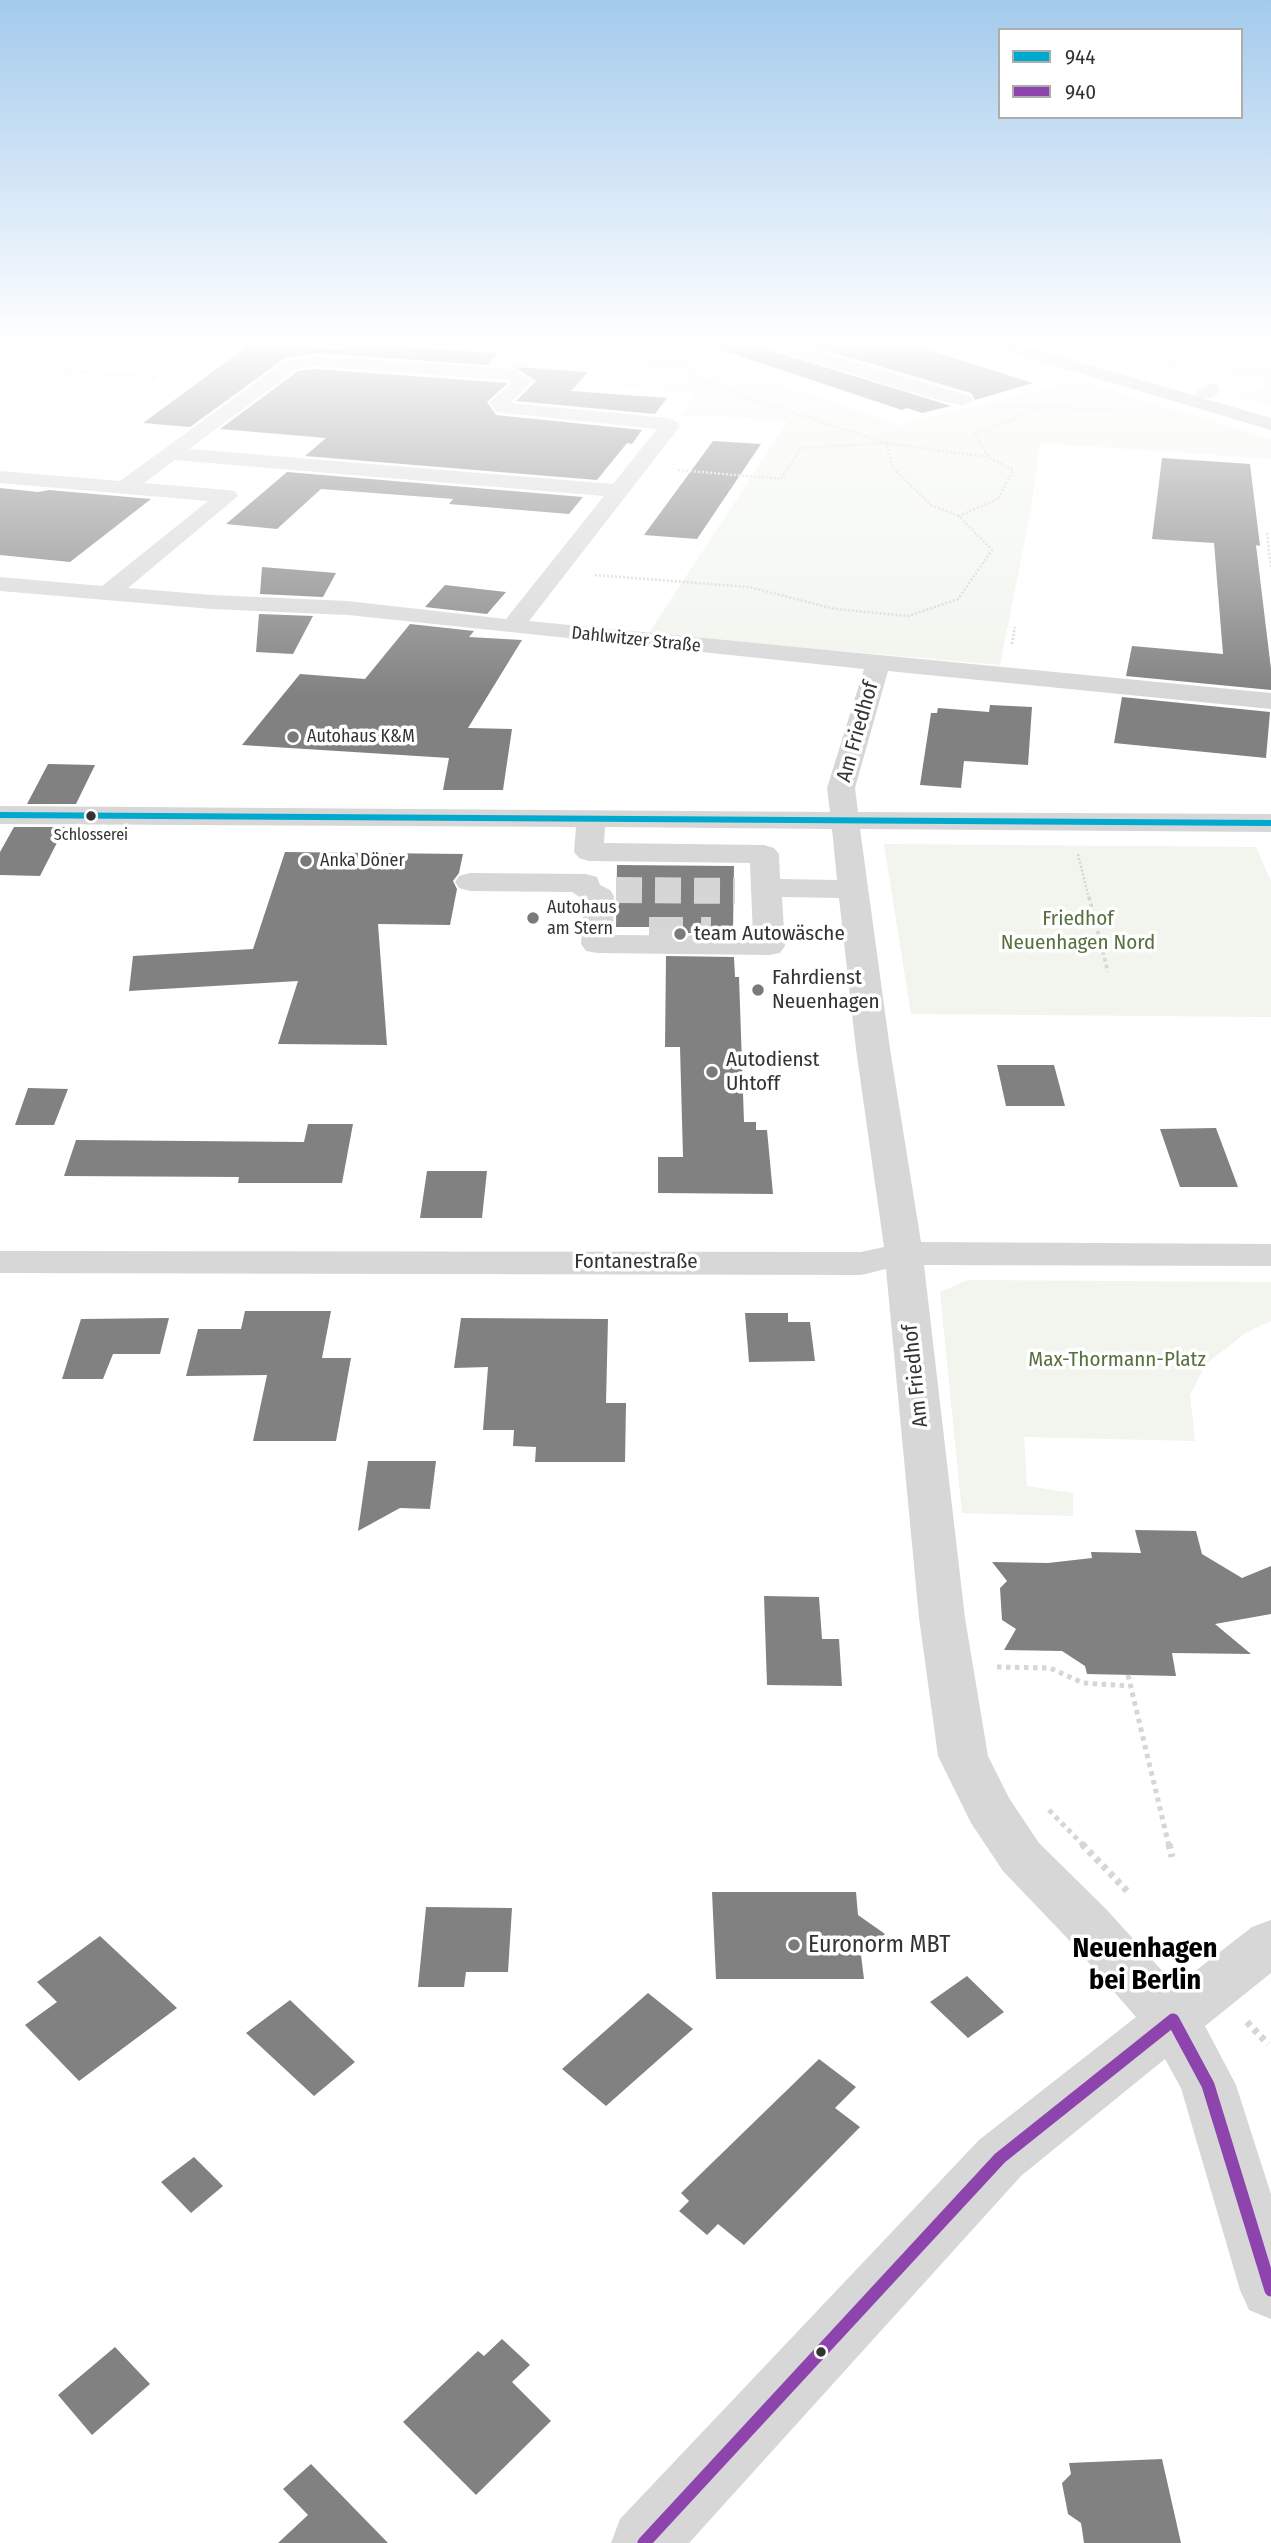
<!DOCTYPE html>
<meta charset="utf-8">
<style>
body{margin:0}
#map{position:relative;width:1271px;height:2543px;overflow:hidden;background:#fff;font-family:"Fira Sans Condensed",sans-serif}
canvas{display:block}
.legend{position:absolute;left:998px;top:28px;width:245px;height:91px;box-sizing:border-box;background:#fff;border:2px solid #adadad;margin:0;padding:9px 12px;list-style:none;font-size:21px;color:#333}
.legend li{display:flex;align-items:center;gap:14px;height:35px}
.legend b{width:35px;border:2px solid #adadad}
</style>
<div id="map">
<canvas width="1271" height="2543"></canvas>
<ul class="legend">
<li><b style="height:9px;background:#00a9ce"></b>944</li>
<li><b style="height:9px;background:#8e44ad"></b>940</li>
</ul>
</div>
<script>
const ctx = document.querySelector('canvas').getContext('2d');
ctx.lineJoin = 'round';
function fill(path, color) {
  ctx.fillStyle = color;
  ctx.fill(path, 'evenodd');
}
function shape(rows) {
  const path = new Path2D();
  for (const r of rows) {
    path.moveTo(r[0], r[1]);
    for (let i = 2; i < r.length; i += 2) path.lineTo(r[i], r[i + 1]);
  }
  return path;
}
function trace(path, color, width, dash) {
  ctx.strokeStyle = color;
  ctx.lineWidth = width;
  ctx.lineCap = dash ? 'butt' : 'round';
  ctx.setLineDash(dash || []);
  ctx.stroke(path);
}
function write(font, color, halo, rows, align = 'center') {
  ctx.font = font + ' "Fira Sans Condensed",sans-serif';
  ctx.lineWidth = 7;
  ctx.setLineDash([]);
  ctx.textBaseline = 'middle';
  ctx.strokeStyle = halo;
  ctx.fillStyle = color;
  for (const [text, x, y, turn = 0] of rows) {
    ctx.save();
    ctx.translate(x, y);
    ctx.rotate((+turn || 0) * Math.PI / 180);
    ctx.textAlign = isNaN(turn) ? turn : align;
    if (halo) ctx.strokeText(text, 0, 0);
    ctx.fillText(text, 0, 0);
    ctx.restore();
  }
}
fill(shape([
 [422,341,651,341,899,425,1077,380,1271,439,1271,459,1040,443,1031,510,1000,665,648,634,788,421,700,415,697,417,680,416,696,393,619,387,630,372,555,367,549,372,499,369,519,348],
 [1081,341,1271,341,1271,406,1234,395,1270,385,1196,365,1160,369,1089,350],
 [68,343,86,343,119,353,102,358,57,350,56,346],
 [884,844,1256,847,1271,881,1271,1017,911,1014],
 [968,1280,1271,1282,1271,1321,1247,1332,1206,1364,1190,1395,1195,1441,1024,1437,1027,1486,1073,1493,1073,1516,962,1513,940,1292]
]), '#f1f5ed');
fill(shape([
 [716,341,755,341,760,347,951,406,922,413,907,408,902,410,715,348],
 [793,341,901,341,1033,383,975,400,971,393],
 [252,343,345,350,352,344,499,353,487,365,314,353,285,358,190,427,143,423],
 [515,367,588,372,571,391,667,398,655,414,516,401,536,381],
 [314,369,508,383,487,402,496,415,642,430,632,444,627,443,597,480,305,456,326,438,220,429,298,371],
 [713,441,761,444,697,539,644,535],
 [1162,458,1250,464,1260,546,1256,545,1271,669,1271,690,1126,676,1132,646,1223,654,1214,543,1152,539],
 [287,472,583,497,569,514,449,504,453,499,321,489,277,529,226,524],
 [0,488,38,492,49,490,151,499,70,562,0,555],
 [262,567,336,573,323,597,260,594],
 [445,585,506,592,487,614,425,607],
 [259,614,313,616,293,654,256,652],
 [410,624,474,631,469,637,522,640,468,728,512,729,503,790,443,790,449,758,242,745,300,674,365,679],
 [1122,697,1270,712,1266,758,1114,743],
 [990,705,1032,707,1028,765,964,761,961,788,920,785,931,713,937,713,938,708,989,712],
 [48,764,95,765,76,804,27,804],
 [14,827,65,827,40,876,0,875,0,852],
 [285,852,463,854,459,873,453,881,457,889,450,925,378,924,387,1045,278,1044,298,981,129,991,133,956,253,949],
 [617,865,734,866,733,933,649,933,649,927,616,927],
 [666,956,734,957,735,977,739,977,744,1122,756,1122,756,1130,767,1130,773,1194,658,1193,658,1157,683,1157,680,1047,665,1047],
 [997,1065,1054,1065,1065,1106,1006,1106],
 [28,1088,68,1089,54,1125,15,1125],
 [308,1124,353,1124,342,1183,238,1183,239,1177,64,1176,76,1140,304,1142],
 [1216,1128,1238,1187,1180,1187,1160,1129],
 [427,1171,487,1171,482,1218,420,1218],
 [245,1311,331,1311,322,1358,351,1358,336,1441,253,1441,267,1375,186,1376,198,1329,241,1329],
 [745,1313,788,1313,788,1322,810,1322,815,1361,749,1362],
 [169,1318,160,1354,113,1354,103,1379,62,1379,81,1319],
 [461,1318,608,1319,606,1403,626,1403,625,1462,535,1462,536,1447,513,1446,514,1430,483,1430,488,1367,454,1368],
 [368,1461,436,1461,430,1509,400,1508,358,1531],
 [1135,1530,1196,1531,1202,1554,1242,1578,1271,1566,1271,1614,1215,1624,1251,1654,1172,1653,1176,1676,1087,1674,1085,1666,1062,1651,1004,1650,1016,1629,1002,1620,1000,1588,1007,1581,992,1562,1048,1563,1092,1558,1091,1552,1141,1553],
 [764,1596,819,1597,822,1639,839,1639,842,1686,767,1685],
 [712,1892,856,1892,858,1915,885,1934,861,1955,864,1979,716,1979],
 [426,1907,512,1908,508,1972,466,1972,464,1987,418,1987],
 [100,1936,177,2008,79,2081,25,2025,57,2002,37,1982],
 [967,1976,1004,2012,968,2038,930,2002],
 [648,1993,693,2029,606,2106,562,2069],
 [290,2000,355,2062,314,2096,246,2033],
 [819,2059,856,2087,835,2108,860,2127,744,2245,718,2224,707,2235,679,2211,689,2201,681,2193],
 [194,2157,223,2186,191,2213,161,2182],
 [502,2339,530,2365,512,2382,551,2421,476,2495,403,2422,478,2351,484,2356],
 [115,2347,150,2384,92,2435,58,2395],
 [1162,2459,1181,2543,1084,2543,1081,2523,1068,2514,1062,2483,1071,2474,1069,2463],
 [311,2464,388,2543,278,2543,308,2515,283,2489]
]), '#818181');
trace(shape([
 [616,890,735,891]
]), '#d6d6d6', 26, [26, 13]);
trace(shape([
 [649,934,711,934]
]), '#d6d6d6', 34, [34, 18]);
trace(shape([
 [535,341,572,348],
 [0,355,20,341],
 [547,360,626,358,669,362],
 [548,360,590,341],
 [1172,361,1194,364],
 [61,371,157,377],
 [1237,372,1271,371],
 [62,379,79,366],
 [149,383,169,365,175,353,174,342],
 [995,407,1039,407],
 [988,456,975,434,1043,407,1110,410],
 [678,470,781,479,801,448,886,443,893,468,931,505,959,516],
 [1267,533,1271,569],
 [595,575,749,587,835,609,908,616,958,599,992,550,959,516,998,499,1013,470,988,457,886,443,740,395,695,377,685,366,610,341],
 [1012,644,1015,627],
 [1078,854,1089,899]
]), '#d6d6d6', 2.5, [2, 2]);
trace(shape([
 [1089,897,1108,972]
]), '#d6d6d6', 3.5, [3.5, 3.5]);
trace(shape([
 [997,1667,1050,1668,1083,1683,1130,1686],
 [1128,1675,1169,1846],
 [1049,1810,1084,1846]
]), '#d6d6d6', 5, [4.5, 4.5]);
trace(shape([
 [1082,1844,1128,1892],
 [1169,1844,1172,1857],
 [1247,2022,1268,2044]
]), '#d6d6d6', 7, [5, 5]);
fill(shape([
 [758,341,785,341,970,396,973,400,963,406,926,397,761,345,758,341],
 [314,356,513,369,533,381,510,403,668,418,677,422,680,426,677,430,529,621,1271,693,1271,709,888,671,855,788,858,812,1271,814,1271,832,860,829,890,1049,921,1242,1271,1244,1271,1266,924,1265,965,1618,988,1756,1009,1798,1039,1843,1106,1909,1176,1986,1252,1927,1271,1920,1271,1973,1205,2026,1236,2085,1271,2194,1271,2319,1249,2310,1240,2290,1181,2088,1165,2059,1021,2176,689,2543,611,2543,620,2519,979,2140,1136,2017,1068,1939,1003,1871,971,1823,938,1756,919,1618,886,1269,861,1275,0,1273,0,1251,861,1252,884,1247,856,1049,839,898,782,897,785,946,780,953,769,955,597,953,586,951,581,944,584,900,572,892,470,891,459,888,455,882,459,876,470,873,586,874,597,877,600,885,610,890,614,896,613,935,753,936,750,863,589,861,579,858,574,852,576,827,0,824,0,806,830,812,827,788,864,669,348,615,212,609,0,591,0,577,102,586,208,501,0,483,0,471,120,481,285,361,314,356],
 [314,366,509,380,512,382,490,402,496,412,657,429,613,484,189,449,297,369,314,366],
 [175,460,604,496,506,619,348,601,212,595,128,588,238,496,235,491,227,490,144,483,175,460],
 [605,827,832,829,837,880,780,879,779,854,774,848,764,845,604,843,605,827],
 [1211,383,1218,385,1220,389,1218,393,1212,398,1198,398,1196,394,1198,390,1211,383]
]), '#d7d7d7');
fill(shape([
 [981,341,1008,341,1271,418,1271,430,984,345,981,341]
]), '#cacaca');
trace(shape([
 [0,815,1271,823]
]), '#00a9ce', 6);
trace(shape([
 [1173,2020,1208,2085,1271,2290],
 [644,2543,1000,2158,1173,2020]
]), '#8e44ad', 13);
const sky = ctx.createLinearGradient(0, 0, 0, 697);
sky.addColorStop(0, '#a3caec');
sky.addColorStop(0.49, '#fff');
sky.addColorStop(1, '#ffffff00');
ctx.fillStyle = sky;
ctx.fillRect(0, 0, 1271, 697);
for (const [x, y, r, color] of [
 [293,737,7,"#7a7a7a"],
 [91,816,6,"#333"],
 [306,861,7,"#7a7a7a"],
 [533,918,7,"#7a7a7a"],
 [680,934,7,"#7a7a7a"],
 [758,990,7,"#7a7a7a"],
 [712,1072,7,"#7a7a7a"],
 [794,1945,7,"#7a7a7a"],
 [821,2352,6,"#333"]
]) {
  const dot = new Path2D();
  dot.arc(x, y, r, 0, 2 * Math.PI);
  ctx.fillStyle = color;
  ctx.fill(dot);
  trace(dot, '#fff', 2.5);
}
write('16px', '#333', '#fff', [
 ["Schlosserei",91,836]
]);
write('18px', '#333', '#fff', [
 ["Dahlwitzer Straße",636,640,6]
]);
write('18px', '#333', '#fff', [
 ["Autohaus K&M",307,737],
 ["Anka Döner",320,861],
 ["Autohaus",547,908],
 ["am Stern",547,929]
], 'left');
write('21px', '#333', '#fff', [
 ["Am Friedhof",858,732,-74],
 ["Fontanestraße",636,1262],
 ["Am Friedhof",916,1376,-96]
]);
write('21px', '#56703f', '#fff', [
 ["Friedhof",1078,919],
 ["Neuenhagen Nord",1078,943],
 ["Max-Thormann-Platz",1117,1360]
]);
write('21px', '#333', '#fff', [
 ["team Autowäsche",694,934],
 ["Fahrdienst",772,978],
 ["Neuenhagen",772,1002],
 ["Autodienst",726,1060],
 ["Uhtoff",726,1084]
], 'left');
write('24px', '#333', '#fff', [
 ["Euronorm MBT",808,1945]
], 'left');
write('bold 28px', '#000', '#fff', [
 ["Neuenhagen",1145,1949],
 ["bei Berlin",1145,1981]
]);
</script>
